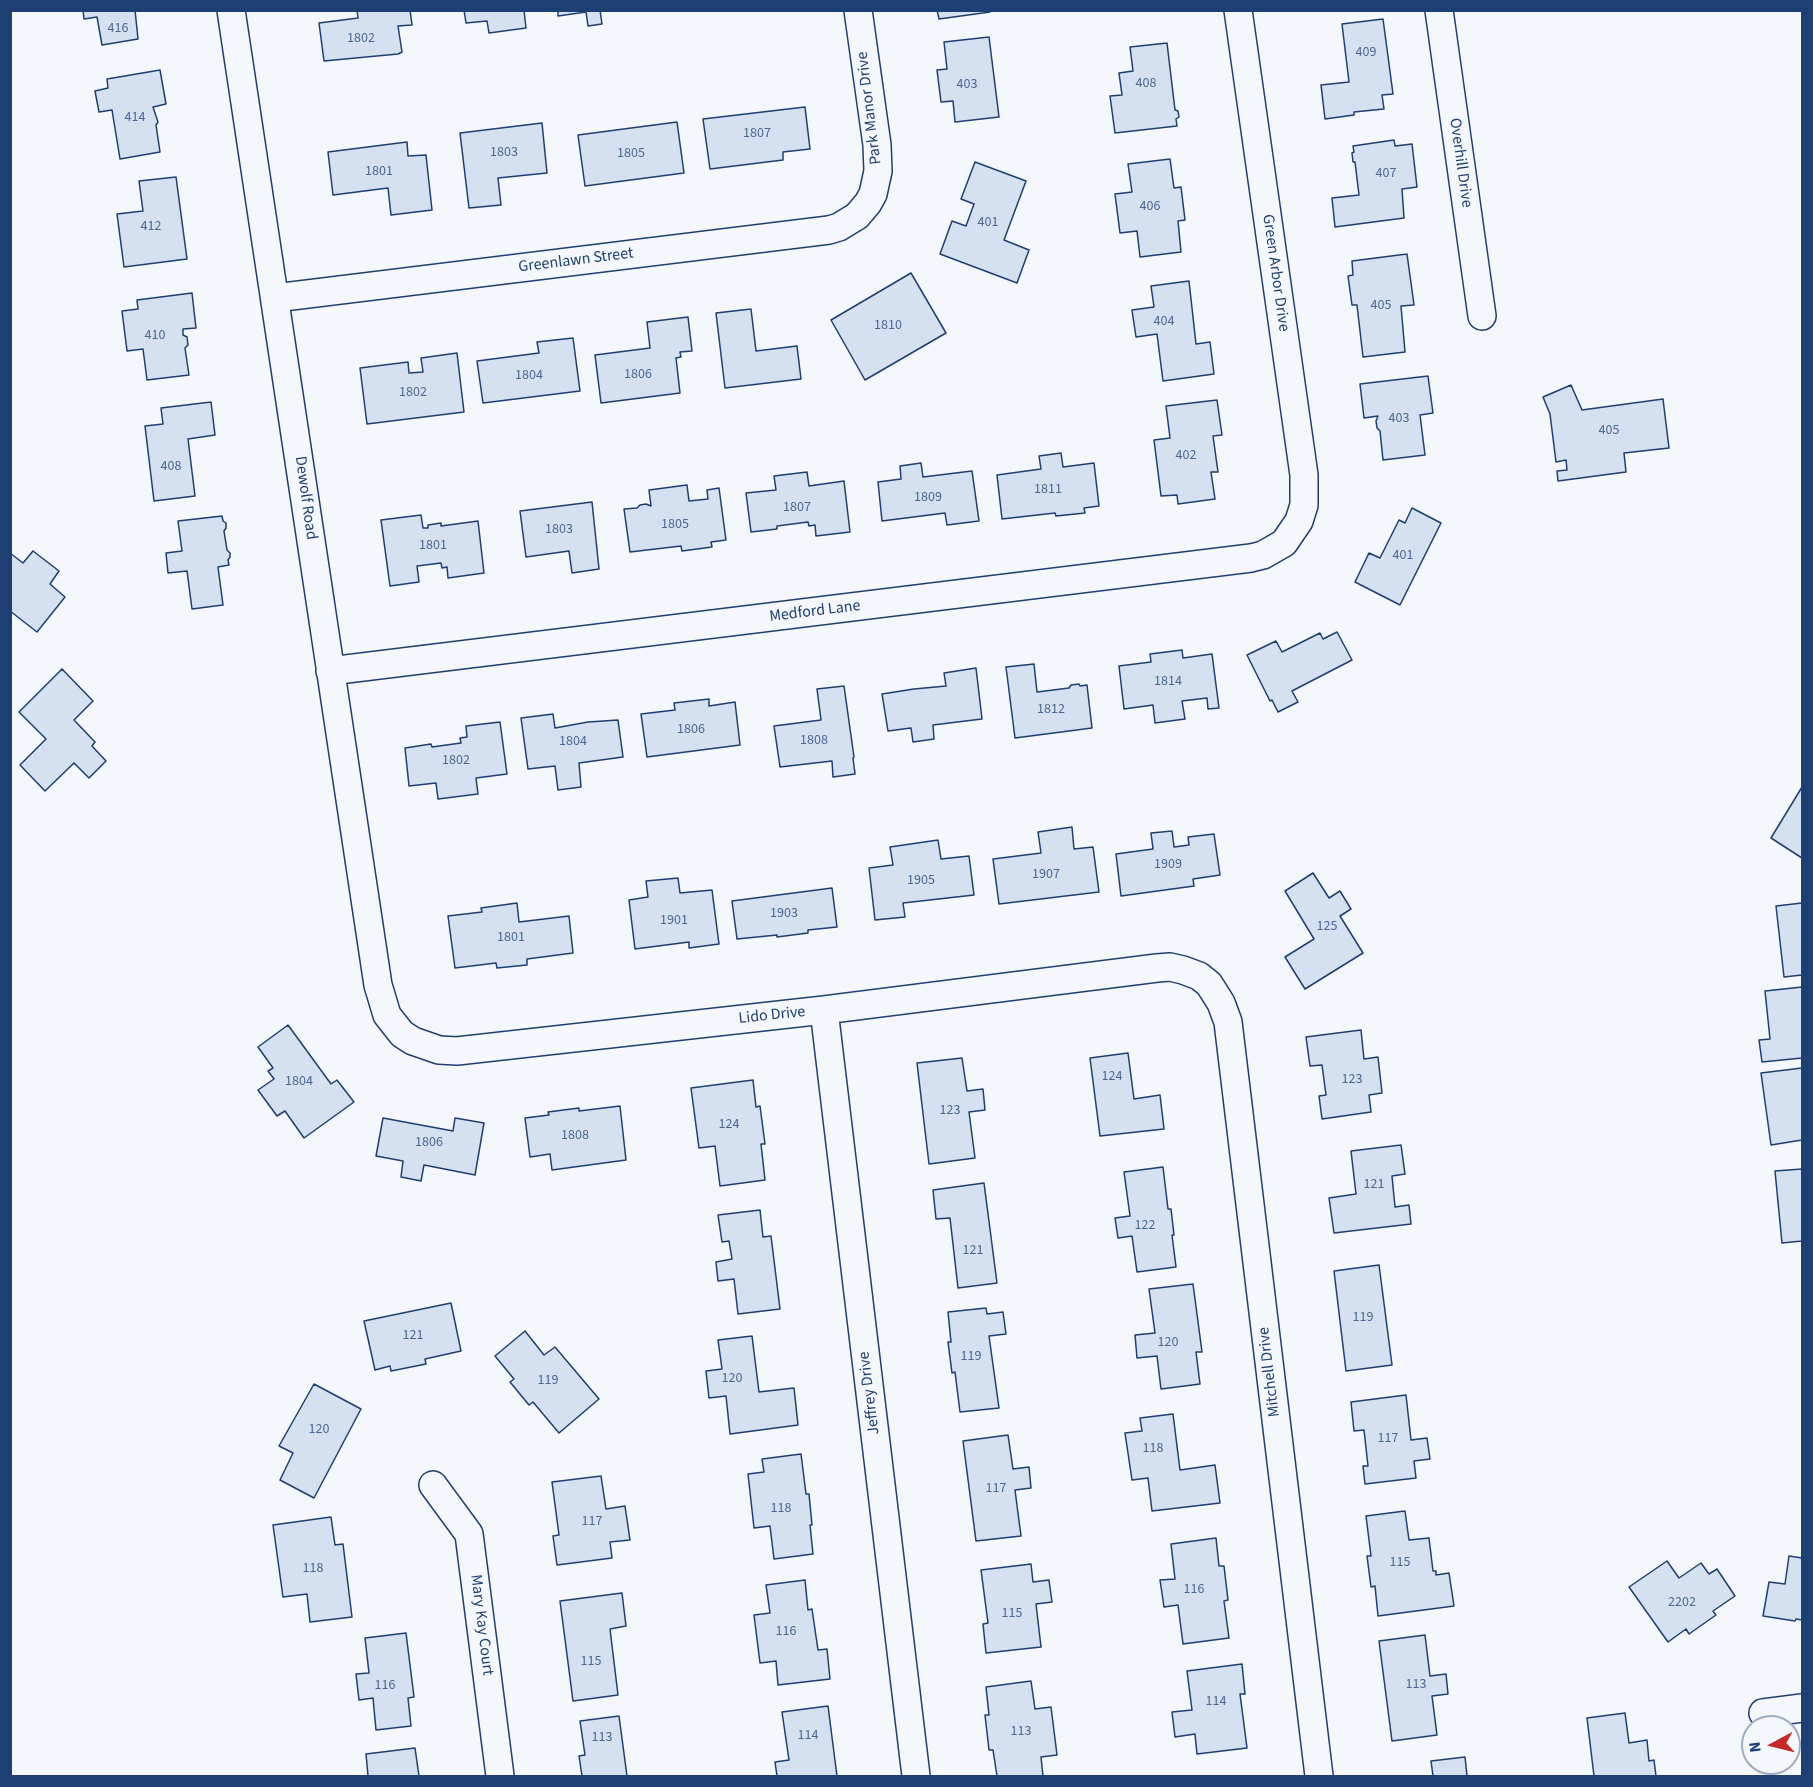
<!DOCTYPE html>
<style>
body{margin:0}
#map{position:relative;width:1813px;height:1787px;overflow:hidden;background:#f4f7fb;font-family:"Source Sans 3",sans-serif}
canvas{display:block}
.frame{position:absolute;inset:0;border:12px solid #1d3f73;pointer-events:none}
.north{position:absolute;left:1741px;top:1715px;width:60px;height:60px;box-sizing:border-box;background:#f4f7fb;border:2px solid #9eadc5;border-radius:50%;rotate:263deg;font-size:16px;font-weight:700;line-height:24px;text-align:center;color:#1d3f73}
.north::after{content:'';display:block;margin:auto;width:21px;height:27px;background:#c62828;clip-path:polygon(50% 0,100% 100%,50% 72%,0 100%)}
</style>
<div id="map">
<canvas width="1813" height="1787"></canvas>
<div class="frame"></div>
<div class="north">N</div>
</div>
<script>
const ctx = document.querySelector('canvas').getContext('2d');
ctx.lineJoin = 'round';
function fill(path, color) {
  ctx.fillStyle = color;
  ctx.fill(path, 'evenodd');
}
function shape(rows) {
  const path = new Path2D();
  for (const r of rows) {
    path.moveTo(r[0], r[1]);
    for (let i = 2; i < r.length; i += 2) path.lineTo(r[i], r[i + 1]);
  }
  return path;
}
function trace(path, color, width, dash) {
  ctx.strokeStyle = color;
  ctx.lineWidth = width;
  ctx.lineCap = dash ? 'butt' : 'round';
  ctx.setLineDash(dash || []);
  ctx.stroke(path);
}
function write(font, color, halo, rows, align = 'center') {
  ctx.font = font + ' "Source Sans 3",sans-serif';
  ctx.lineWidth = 4.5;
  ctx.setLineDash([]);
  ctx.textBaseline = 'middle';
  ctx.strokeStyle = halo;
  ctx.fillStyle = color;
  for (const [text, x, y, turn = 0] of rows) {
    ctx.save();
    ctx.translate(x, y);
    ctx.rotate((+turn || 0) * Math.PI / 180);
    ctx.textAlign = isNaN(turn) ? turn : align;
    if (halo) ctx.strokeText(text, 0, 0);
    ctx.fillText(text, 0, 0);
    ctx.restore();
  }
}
const building = shape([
 [83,10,135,10,138,39,102,45,97,17,84,19,83,10],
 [357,10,410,10,412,25,398,26,402,52,398,54,324,61,319,23,358,18,357,10],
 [464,10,524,10,526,28,489,33,487,21,466,23,464,10],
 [558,10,600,10,602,24,588,26,586,12,558,16,558,10],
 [937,10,990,10,990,12,939,19,937,10],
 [1383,19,1393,94,1382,95,1384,109,1354,112,1354,115,1325,119,1321,85,1349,82,1342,24,1383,19],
 [989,37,999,117,955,122,953,101,941,102,937,70,947,69,944,42,989,37],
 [1167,43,1175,110,1178,111,1179,117,1176,119,1177,126,1115,133,1110,96,1122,95,1119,73,1133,71,1130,47,1167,43],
 [160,70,166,104,153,107,158,122,156,125,160,152,120,159,112,110,99,112,95,91,108,88,107,79,160,70],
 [805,107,810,149,783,152,783,160,710,169,703,119,805,107],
 [677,122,684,173,585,186,578,135,677,122],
 [542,123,547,173,498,178,501,205,469,208,460,133,542,123],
 [1394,140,1395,146,1412,144,1417,187,1402,189,1404,218,1335,227,1332,198,1359,195,1355,162,1353,162,1352,153,1354,152,1353,146,1394,140],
 [407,142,408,156,426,155,432,210,391,215,388,188,333,195,328,152,407,142],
 [1170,159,1174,188,1181,187,1185,220,1178,221,1181,252,1140,257,1137,231,1120,233,1115,194,1132,192,1128,164,1170,159],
 [975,162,1026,181,1004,240,1029,250,1017,283,940,254,952,221,966,226,974,204,961,199,975,162],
 [176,177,187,259,124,267,117,214,143,211,139,181,176,177],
 [1407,254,1414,305,1401,306,1405,352,1363,357,1357,305,1352,305,1348,276,1353,275,1352,261,1407,254],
 [911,273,946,333,865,380,831,320,911,273],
 [1189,281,1196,344,1210,342,1214,374,1163,381,1157,334,1136,337,1132,310,1154,307,1151,286,1189,281],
 [192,293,196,328,183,329,183,335,187,337,188,345,185,348,189,375,147,380,143,349,127,351,122,311,138,309,137,300,192,293],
 [751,309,756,351,797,346,801,379,725,388,716,313,751,309],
 [688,317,692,351,680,352,681,357,676,358,680,393,601,403,595,355,650,348,647,322,688,317],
 [573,338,580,391,483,403,477,361,539,353,537,342,573,338],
 [457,353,464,412,367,424,360,368,408,362,409,373,423,372,421,358,457,353],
 [1428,376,1433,413,1420,415,1425,455,1383,460,1380,431,1377,428,1376,421,1378,416,1364,418,1360,384,1428,376],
 [1571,385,1582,410,1663,399,1669,448,1624,453,1626,472,1558,481,1557,471,1567,470,1566,460,1556,462,1550,414,1543,397,1571,385],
 [1217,400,1222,435,1213,436,1218,472,1211,472,1215,499,1178,504,1177,495,1161,496,1154,440,1170,438,1166,406,1217,400],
 [211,402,215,435,188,439,195,496,154,501,145,426,163,424,161,408,211,402],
 [1061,453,1063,467,1094,463,1099,506,1084,508,1085,513,1056,516,1055,513,1002,519,997,475,1041,469,1039,456,1061,453],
 [921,463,923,477,972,471,979,521,947,525,945,513,882,521,878,482,901,479,900,466,921,463],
 [807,472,809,486,844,481,850,532,816,536,815,525,809,526,808,522,777,526,777,529,751,532,746,493,776,490,774,476,807,472],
 [687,485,689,501,708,499,707,490,719,488,726,540,711,542,712,547,682,551,681,546,630,552,624,509,637,508,640,505,646,504,651,506,649,490,687,485],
 [592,502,599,569,572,573,569,551,526,557,520,511,592,502],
 [1412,508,1441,523,1400,605,1355,582,1369,553,1380,558,1399,520,1405,523,1412,508],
 [421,515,423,528,428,528,428,525,441,523,441,526,478,521,484,573,448,578,447,567,442,568,441,563,417,566,419,582,390,586,381,520,421,515],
 [222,516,223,521,226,523,226,528,224,531,227,550,230,553,230,557,228,560,229,565,218,567,223,605,192,609,187,571,168,573,166,553,182,551,178,521,222,516],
 [33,551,59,571,50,584,65,597,37,632,10,611,10,553,23,563,33,551],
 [1337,632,1352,660,1292,691,1298,702,1278,712,1272,700,1270,701,1247,655,1276,641,1282,652,1320,633,1323,639,1337,632],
 [1182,650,1183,658,1212,654,1219,708,1208,709,1207,698,1182,701,1185,719,1155,723,1153,705,1124,709,1119,666,1151,662,1150,654,1182,650],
 [1034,664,1037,692,1069,688,1071,685,1079,684,1080,686,1087,685,1092,728,1015,738,1006,667,1034,664],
 [976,668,982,719,933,725,934,739,913,742,911,728,888,731,882,694,914,689,946,686,944,673,976,668],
 [62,669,93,701,74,720,95,742,92,746,106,761,89,778,74,763,45,791,20,765,46,739,19,712,62,669],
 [844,686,854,757,853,758,855,774,833,777,832,761,780,767,774,726,821,720,817,689,844,686],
 [709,699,709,706,735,702,740,745,647,757,641,714,675,710,674,703,709,699],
 [553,714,555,728,588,722,618,720,623,757,579,763,581,787,558,790,555,766,528,769,521,718,553,714],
 [500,722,507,774,476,778,478,794,438,799,436,783,409,786,405,748,431,744,432,747,461,743,460,738,467,737,466,726,500,722],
 [1802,787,1802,858,1771,838,1802,787],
 [1072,827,1074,849,1093,847,1099,892,999,904,993,859,1041,853,1038,832,1072,827],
 [1172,831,1174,847,1189,845,1188,837,1214,834,1220,875,1193,879,1194,886,1121,896,1116,854,1153,849,1151,833,1172,831],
 [938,840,941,859,969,856,974,895,903,903,905,917,875,920,869,868,893,865,890,847,938,840],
 [1313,873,1329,898,1340,891,1351,909,1340,916,1363,953,1305,989,1285,957,1314,939,1285,891,1313,873],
 [678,878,680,893,712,890,719,944,689,948,689,942,635,949,629,900,648,897,646,881,678,878],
 [832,888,837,927,808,930,808,933,777,937,777,935,737,939,732,901,832,888],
 [517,903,519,922,569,916,573,953,527,959,527,965,497,968,496,963,455,968,448,916,482,912,481,908,517,903],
 [1802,903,1802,975,1784,977,1776,906,1802,903],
 [1802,987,1802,1058,1762,1062,1759,1040,1770,1039,1765,991,1802,987],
 [288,1025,331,1084,337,1080,354,1102,304,1138,285,1111,277,1116,258,1090,274,1079,268,1071,273,1068,258,1047,288,1025],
 [1361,1030,1364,1059,1378,1057,1382,1093,1369,1095,1371,1112,1322,1119,1319,1096,1326,1095,1322,1065,1310,1066,1306,1037,1361,1030],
 [1128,1053,1134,1099,1160,1095,1164,1129,1100,1136,1090,1058,1128,1053],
 [962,1058,967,1091,983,1089,985,1110,969,1112,975,1158,929,1164,917,1063,962,1058],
 [1802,1068,1802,1140,1771,1145,1761,1073,1802,1068],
 [753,1080,756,1107,760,1106,765,1144,761,1144,765,1180,720,1186,715,1146,699,1148,691,1088,753,1080],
 [620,1106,626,1160,552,1170,550,1154,530,1157,525,1118,549,1115,548,1112,579,1108,579,1111,620,1106],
 [383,1118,453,1131,455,1118,484,1123,475,1175,424,1165,421,1181,401,1177,403,1161,376,1156,383,1118],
 [1401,1145,1405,1174,1392,1176,1395,1207,1409,1205,1411,1224,1334,1233,1329,1198,1356,1194,1351,1151,1401,1145],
 [1163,1167,1168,1209,1171,1209,1174,1235,1172,1235,1176,1267,1137,1272,1132,1236,1118,1238,1115,1218,1130,1216,1124,1172,1163,1167],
 [1802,1169,1802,1241,1782,1243,1775,1171,1802,1169],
 [984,1183,997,1283,958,1288,950,1218,936,1219,933,1190,984,1183],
 [760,1210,763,1237,771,1236,780,1309,738,1314,734,1279,718,1281,716,1262,732,1259,729,1241,722,1242,718,1215,760,1210],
 [1379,1265,1392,1365,1346,1371,1334,1271,1379,1265],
 [1193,1284,1202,1352,1196,1352,1200,1384,1161,1389,1157,1356,1137,1358,1135,1335,1155,1333,1149,1289,1193,1284],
 [451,1303,461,1351,425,1359,426,1364,391,1371,390,1366,375,1370,364,1321,451,1303],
 [986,1308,987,1314,1003,1312,1006,1334,989,1336,999,1408,960,1412,955,1372,952,1373,948,1342,951,1342,948,1312,986,1308],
 [525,1331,544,1355,555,1347,599,1399,559,1433,533,1402,529,1405,510,1382,514,1379,495,1356,525,1331],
 [752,1336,759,1392,794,1388,798,1425,730,1434,726,1396,709,1398,706,1371,722,1369,718,1340,752,1336],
 [314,1384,361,1409,314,1498,280,1480,293,1453,279,1446,314,1384],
 [1406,1395,1411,1440,1427,1438,1430,1459,1414,1461,1416,1478,1365,1484,1363,1466,1368,1466,1364,1430,1354,1431,1351,1402,1406,1395],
 [1173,1414,1180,1470,1215,1465,1220,1503,1152,1511,1148,1478,1132,1480,1125,1433,1142,1431,1140,1418,1173,1414],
 [1008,1435,1013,1469,1029,1467,1031,1488,1015,1490,1021,1536,976,1541,963,1441,1008,1435],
 [801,1454,806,1494,809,1494,812,1525,810,1525,813,1554,774,1559,770,1526,754,1528,748,1474,764,1472,762,1459,801,1454],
 [601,1476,606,1509,625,1506,630,1540,610,1542,612,1558,557,1565,553,1536,559,1535,552,1482,601,1476],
 [1405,1511,1409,1540,1429,1538,1433,1571,1436,1571,1436,1575,1449,1573,1454,1606,1378,1616,1375,1586,1371,1587,1367,1556,1371,1556,1366,1516,1405,1511],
 [331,1517,335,1545,343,1544,352,1617,310,1622,307,1594,283,1597,273,1525,331,1517],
 [1216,1538,1219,1566,1224,1566,1228,1600,1224,1601,1229,1638,1183,1644,1178,1605,1164,1607,1160,1580,1175,1579,1171,1544,1216,1538],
 [1789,1556,1802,1558,1802,1620,1796,1619,1795,1621,1763,1616,1769,1582,1785,1584,1789,1556],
 [1667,1561,1679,1578,1701,1563,1709,1574,1717,1569,1735,1596,1713,1611,1716,1615,1689,1634,1686,1629,1668,1642,1629,1587,1667,1561],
 [1031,1564,1033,1582,1049,1580,1052,1602,1036,1604,1041,1647,986,1653,983,1624,988,1623,981,1570,1031,1564],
 [805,1580,808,1610,812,1609,818,1650,827,1649,830,1679,778,1685,776,1661,760,1663,754,1615,770,1613,766,1585,805,1580],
 [622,1593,626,1626,610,1629,618,1695,573,1701,560,1601,622,1593],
 [406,1633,414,1697,408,1698,411,1726,376,1730,373,1698,359,1700,356,1674,369,1673,365,1638,406,1633],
 [1425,1635,1430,1676,1446,1674,1448,1694,1432,1696,1437,1735,1392,1741,1379,1641,1425,1635],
 [1242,1664,1245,1694,1240,1694,1247,1748,1197,1754,1195,1734,1175,1737,1172,1712,1192,1710,1187,1671,1242,1664],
 [1031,1681,1035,1709,1051,1707,1057,1755,1041,1757,1043,1776,997,1776,993,1750,989,1750,985,1715,989,1715,986,1687,1031,1681],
 [828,1706,837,1776,777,1776,775,1762,789,1760,782,1712,828,1706],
 [1625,1713,1629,1743,1647,1740,1649,1761,1654,1760,1656,1776,1594,1776,1587,1718,1625,1713],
 [619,1716,627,1776,582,1776,579,1756,585,1755,580,1721,619,1716],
 [415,1748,419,1776,368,1776,366,1754,415,1748],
 [1465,1757,1467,1776,1433,1776,1431,1761,1465,1757]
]);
fill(building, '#d5e0f0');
trace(building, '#1d3f73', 1.5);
const street = shape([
 [231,10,378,985,387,1015,402,1034,413,1041,439,1050,457,1051,824,1010,1157,968,1170,967,1183,970,1199,976,1209,984,1221,1003,1228,1022,1319,1776],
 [1439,10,1482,316],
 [275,298,829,230,839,227,857,216,868,203,873,194,878,171,877,145,858,10],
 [330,671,1251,558,1263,555,1284,543,1299,521,1304,505,1304,475,1238,10],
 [824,1010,916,1776],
 [433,1485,469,1534,500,1776],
 [1763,1713,1802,1708]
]);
trace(street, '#1d3f73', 30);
trace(street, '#f4f7fb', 27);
write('14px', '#4b6792', null, [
 ["416",118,29],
 ["1802",361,39],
 ["409",1366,53],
 ["408",1146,84],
 ["403",967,85],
 ["414",135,118],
 ["1807",757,134],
 ["1803",504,153],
 ["1805",631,154],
 ["1801",379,172],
 ["407",1386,174],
 ["406",1150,207],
 ["401",988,223],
 ["412",151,227],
 ["405",1381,306],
 ["404",1164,322],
 ["1810",888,326],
 ["410",155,336],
 ["1806",638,375],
 ["1804",529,376],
 ["1802",413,393],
 ["403",1399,419],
 ["405",1609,431],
 ["402",1186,456],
 ["408",171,467],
 ["1811",1048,490],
 ["1809",928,498],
 ["1807",797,508],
 ["1805",675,525],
 ["1803",559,530],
 ["1801",433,546],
 ["401",1403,556],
 ["1814",1168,682],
 ["1812",1051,710],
 ["1806",691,730],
 ["1808",814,741],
 ["1804",573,742],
 ["1802",456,761],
 ["1909",1168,865],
 ["1907",1046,875],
 ["1905",921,881],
 ["1903",784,914],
 ["1901",674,921],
 ["125",1327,927],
 ["1801",511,938],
 ["124",1112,1077],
 ["123",1352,1080],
 ["1804",299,1082],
 ["123",950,1111],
 ["124",729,1125],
 ["1808",575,1136],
 ["1806",429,1143],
 ["121",1374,1185],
 ["122",1145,1226],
 ["121",973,1251],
 ["119",1363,1318],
 ["121",413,1336],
 ["120",1168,1343],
 ["119",971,1357],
 ["120",732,1379],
 ["119",548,1381],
 ["120",319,1430],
 ["117",1388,1439],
 ["118",1153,1449],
 ["117",996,1489],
 ["118",781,1509],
 ["117",592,1522],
 ["115",1400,1563],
 ["118",313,1569],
 ["116",1194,1590],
 ["2202",1682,1603],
 ["115",1012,1614],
 ["116",786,1632],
 ["115",591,1662],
 ["113",1416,1685],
 ["116",385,1686],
 ["114",1216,1702],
 ["113",1021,1732],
 ["114",808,1736],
 ["113",602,1738]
]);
write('16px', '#1d3f73', '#f4f7fb', [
 ["Park Manor Drive",870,108,-97],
 ["Overhill Drive",1460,163,82],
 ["Greenlawn Street",576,261,-7],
 ["Green Arbor Drive",1275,273,82],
 ["Dewolf Road",305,498,82],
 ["Medford Lane",815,612,-7],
 ["Lido Drive",772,1016,-6],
 ["Mitchell Drive",1270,1372,-97],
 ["Jeffrey Drive",870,1393,-97],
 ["Mary Kay Court",481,1625,83]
]);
</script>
